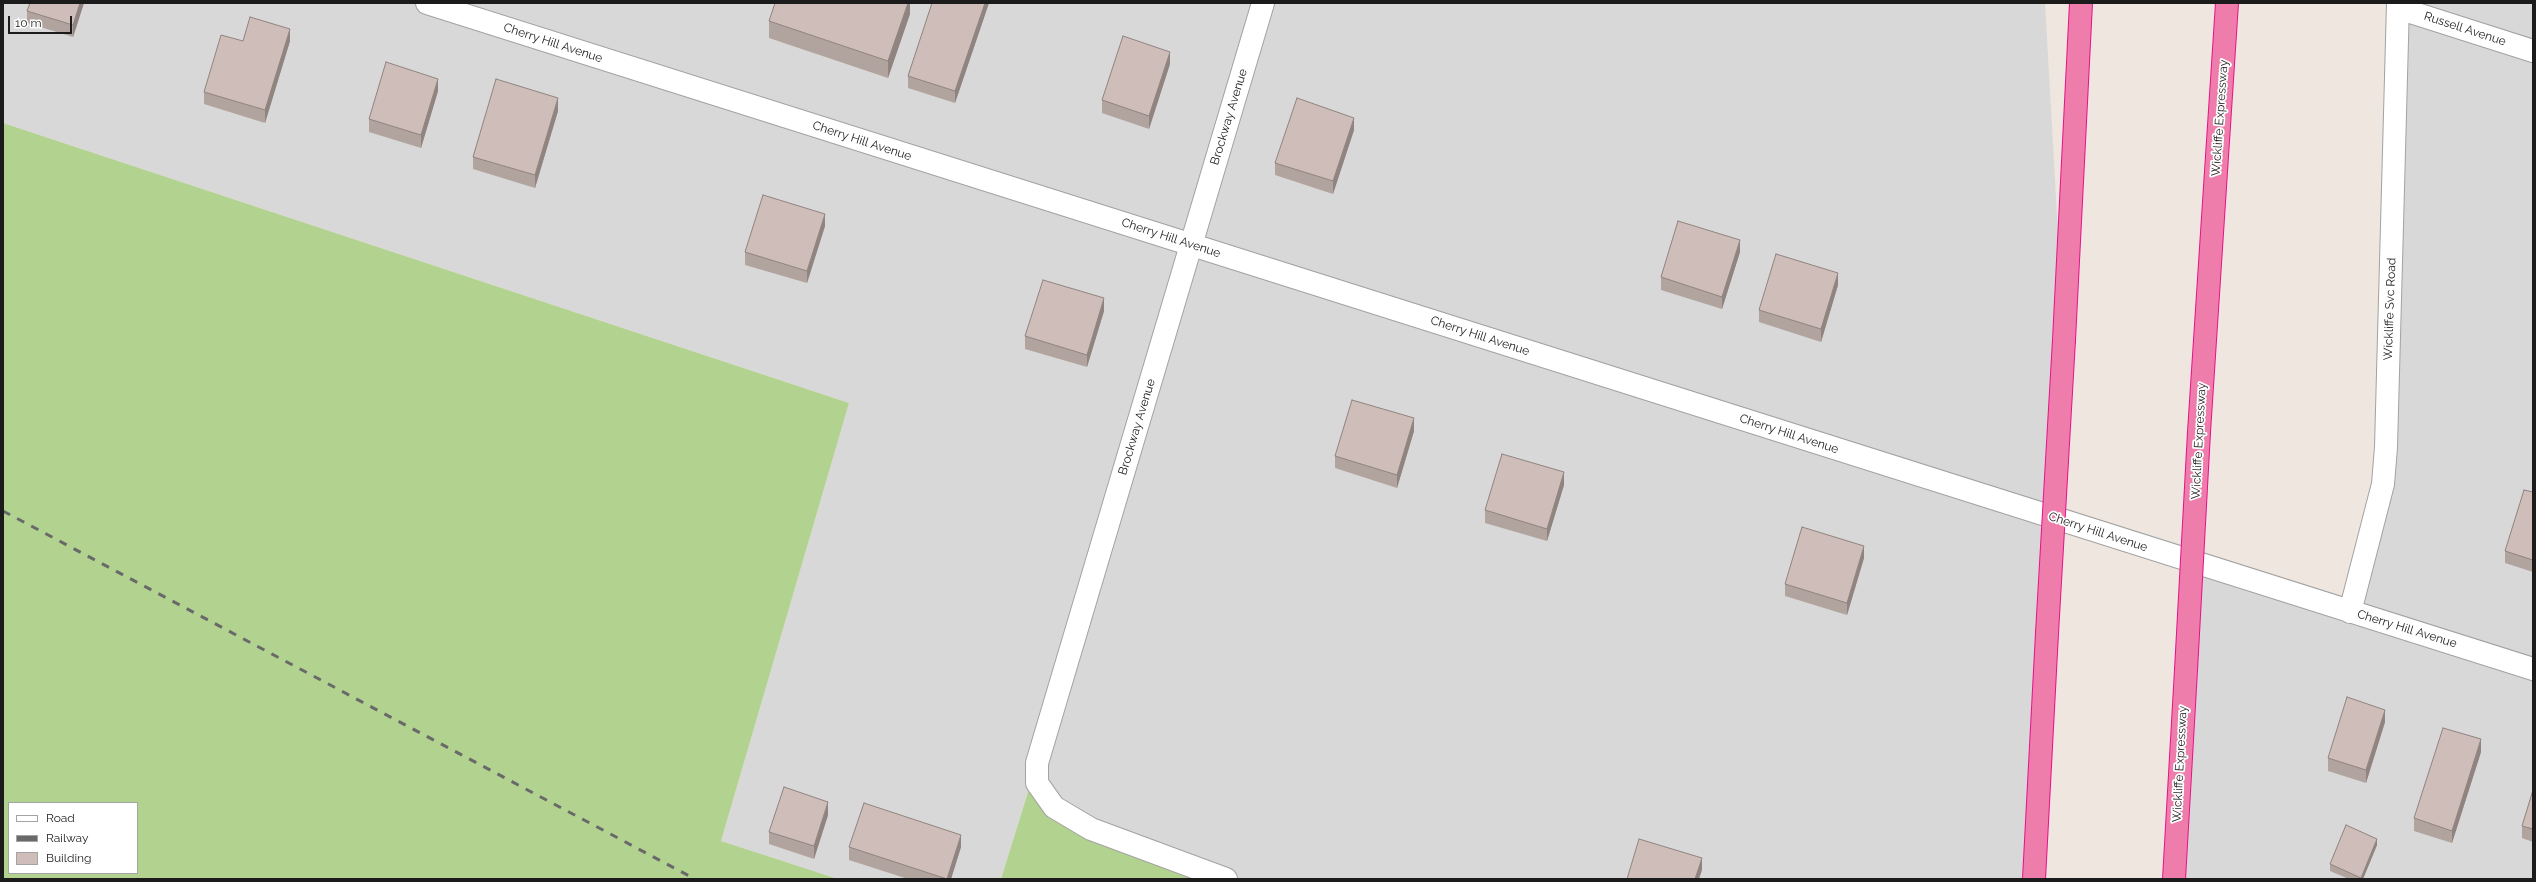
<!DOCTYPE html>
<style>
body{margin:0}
#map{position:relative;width:2536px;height:882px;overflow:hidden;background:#eee6df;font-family:Raleway,sans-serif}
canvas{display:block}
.frame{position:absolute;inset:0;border:4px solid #1b1b1b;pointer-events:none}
.legend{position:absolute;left:8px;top:802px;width:130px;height:72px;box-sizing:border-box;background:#fff;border:1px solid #a4a4a4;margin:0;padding:5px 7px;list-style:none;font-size:12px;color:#1b1b1b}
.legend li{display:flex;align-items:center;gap:8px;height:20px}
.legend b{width:20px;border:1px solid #a4a4a4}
.scale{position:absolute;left:8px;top:16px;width:64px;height:18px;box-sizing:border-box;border:2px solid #1b1b1b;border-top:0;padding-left:5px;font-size:12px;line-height:14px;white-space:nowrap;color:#1b1b1b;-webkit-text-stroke:3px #fff;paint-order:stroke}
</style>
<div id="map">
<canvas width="2536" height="882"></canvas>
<div class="frame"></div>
<ul class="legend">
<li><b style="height:5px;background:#fff"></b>Road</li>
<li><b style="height:5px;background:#696969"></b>Railway</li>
<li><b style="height:11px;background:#cebdb8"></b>Building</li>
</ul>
<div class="scale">10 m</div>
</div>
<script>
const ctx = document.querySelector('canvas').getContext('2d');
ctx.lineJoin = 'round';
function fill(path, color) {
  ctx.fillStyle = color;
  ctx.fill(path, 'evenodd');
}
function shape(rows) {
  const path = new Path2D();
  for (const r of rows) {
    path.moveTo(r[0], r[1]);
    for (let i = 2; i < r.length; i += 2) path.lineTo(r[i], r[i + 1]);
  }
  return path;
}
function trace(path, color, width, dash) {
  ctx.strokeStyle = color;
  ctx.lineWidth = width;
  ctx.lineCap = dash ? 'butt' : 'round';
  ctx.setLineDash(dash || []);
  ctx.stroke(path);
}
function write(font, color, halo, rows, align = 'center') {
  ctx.font = font + ' Raleway,sans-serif';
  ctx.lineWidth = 3.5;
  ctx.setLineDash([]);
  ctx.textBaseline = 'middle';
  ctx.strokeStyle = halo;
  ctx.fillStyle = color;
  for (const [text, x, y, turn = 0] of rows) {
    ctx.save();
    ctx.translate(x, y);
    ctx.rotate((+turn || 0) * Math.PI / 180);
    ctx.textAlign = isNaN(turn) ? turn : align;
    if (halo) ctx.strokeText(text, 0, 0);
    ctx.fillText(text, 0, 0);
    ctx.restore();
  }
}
fill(shape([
 [3,3,2045,3,2064,340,2034,879,1226,879,1054,807,1036,765,1001,879,838,879,721,841,849,403,3,123],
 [2398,3,2533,3,2533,879,2174,879,2189,561,2350,611,2383,484]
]), '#d9d8d8');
fill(shape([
 [3,123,849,403,721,841,838,879,3,879],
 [9,803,137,803,137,873,9,873],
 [1037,763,1054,807,1227,879,1001,879]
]), '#b2d28f');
const minor = shape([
 [427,3,2533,669],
 [2398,8,2533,51],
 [2350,612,2383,484,2386,447,2398,3],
 [1226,879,1091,829,1054,807,1037,783,1037,763,1263,3]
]);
const highway = shape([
 [2064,340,2081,3],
 [2199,432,2227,3],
 [2034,879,2047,633],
 [2174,879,2186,670]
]);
trace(minor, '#a2a2a2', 24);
trace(highway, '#e7118b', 24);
trace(minor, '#fff', 22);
trace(highway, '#ef7dac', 22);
trace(shape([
 [3,511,695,879]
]), '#696969', 3, [8, 8]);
const highwayBridge = shape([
 [2047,633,2064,340],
 [2186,670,2199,432]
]);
trace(highwayBridge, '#e7118b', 24, []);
trace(highwayBridge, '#ef7dac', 22);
fill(shape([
 [30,3,84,3,73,37,27,23,27,11],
 [910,3,910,14,888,78,769,38,769,21],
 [932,3,989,3,955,103,908,88,908,76],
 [243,41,290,41,265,123,204,104,204,92],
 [1170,64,1149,129,1102,113,1102,100],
 [438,91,421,148,369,132,369,119],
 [558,111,535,188,473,169,473,157],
 [1354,130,1333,194,1275,175,1275,163],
 [825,226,807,283,745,265,745,252],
 [1740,252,1722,309,1661,290,1661,277],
 [1838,285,1821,342,1759,322,1759,310],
 [1104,311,1087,367,1025,349,1025,336],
 [1414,431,1397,488,1335,468,1335,456],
 [1564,485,1547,541,1485,523,1485,510],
 [2533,492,2533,572,2505,563,2505,551],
 [1864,558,1847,615,1785,596,1785,584],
 [2385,722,2366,783,2328,771,2328,758],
 [2481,752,2452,843,2414,831,2414,818],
 [2533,790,2533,842,2522,838,2522,826],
 [828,815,814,859,769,844,769,832],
 [2377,845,2363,879,2349,879,2330,871,2330,864],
 [849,847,961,847,951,879,908,879,849,860]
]), '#b1a39e');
fill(shape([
 [80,3,84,3,73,37,73,25],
 [908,3,910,3,910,14,888,78,888,61],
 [985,3,989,3,955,103,955,91],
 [290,29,290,41,265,123,265,110],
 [1170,52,1170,64,1149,129,1149,116],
 [438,79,438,91,421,148,421,135],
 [558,98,558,111,535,188,535,175],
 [1354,118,1354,130,1333,194,1333,181],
 [825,214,825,226,807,283,807,271],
 [1740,240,1740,252,1722,309,1722,297],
 [1838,273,1838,285,1821,342,1821,329],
 [1104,298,1104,311,1087,367,1087,355],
 [1414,418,1414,431,1397,488,1397,475],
 [1564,472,1564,485,1547,541,1547,529],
 [1864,546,1864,558,1847,615,1847,603],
 [2385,710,2385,722,2366,783,2366,770],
 [2481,739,2481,752,2452,843,2452,831],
 [828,802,828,815,814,859,814,846],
 [961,835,961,847,951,879,947,879],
 [2377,839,2377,845,2363,879,2361,879,2361,878],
 [1702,858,1702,870,1699,879,1695,879]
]), '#908481');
const building = shape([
 [30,3,80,3,73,25,27,11,30,3],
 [775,3,908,3,888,61,769,21,775,3],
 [932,3,985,3,955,91,908,76,932,3],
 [250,17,290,29,265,110,204,92,221,35,243,41,250,17],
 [1123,36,1170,52,1149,116,1102,100,1123,36],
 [386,62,438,79,421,135,369,119,386,62],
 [496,79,558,98,535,175,473,157,496,79],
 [1297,98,1354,118,1333,181,1275,163,1297,98],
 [763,195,825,214,807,271,745,252,763,195],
 [1678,221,1740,240,1722,297,1661,277,1678,221],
 [1776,254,1838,273,1821,329,1759,310,1776,254],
 [1043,280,1104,298,1087,355,1025,336,1043,280],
 [1352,400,1414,418,1397,475,1335,456,1352,400],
 [1502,454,1564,472,1547,529,1485,510,1502,454],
 [2524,490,2533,492,2533,560,2505,551,2524,490],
 [1802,527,1864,546,1847,603,1785,584,1802,527],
 [2347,697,2385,710,2366,770,2328,758,2347,697],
 [2443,728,2481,739,2452,831,2414,818,2443,728],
 [784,787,828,802,814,846,769,832,784,787],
 [2533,790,2533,829,2522,826,2533,790],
 [864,803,961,835,947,879,849,847,864,803],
 [2346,825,2377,839,2361,878,2330,864,2346,825],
 [1639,839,1702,858,1695,879,1627,879,1639,839]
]);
fill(building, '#cebdb8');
trace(building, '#908481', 1);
write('12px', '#1b1b1b', '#fff', [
 ["Russell Avenue",2465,29,18],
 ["Cherry Hill Avenue",553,43,18],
 ["Brockway Avenue",1229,117,-73],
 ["Wickliffe Expressway",2220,118,-86],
 ["Cherry Hill Avenue",862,141,18],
 ["Cherry Hill Avenue",1171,238,18],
 ["Wickliffe Svc Road",2390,309,-88],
 ["Cherry Hill Avenue",1480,336,18],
 ["Brockway Avenue",1137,427,-73],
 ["Cherry Hill Avenue",1789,434,18],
 ["Wickliffe Expressway",2199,441,-87],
 ["Cherry Hill Avenue",2098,532,18],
 ["Cherry Hill Avenue",2407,629,17],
 ["Wickliffe Expressway",2180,764,-87]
]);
</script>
